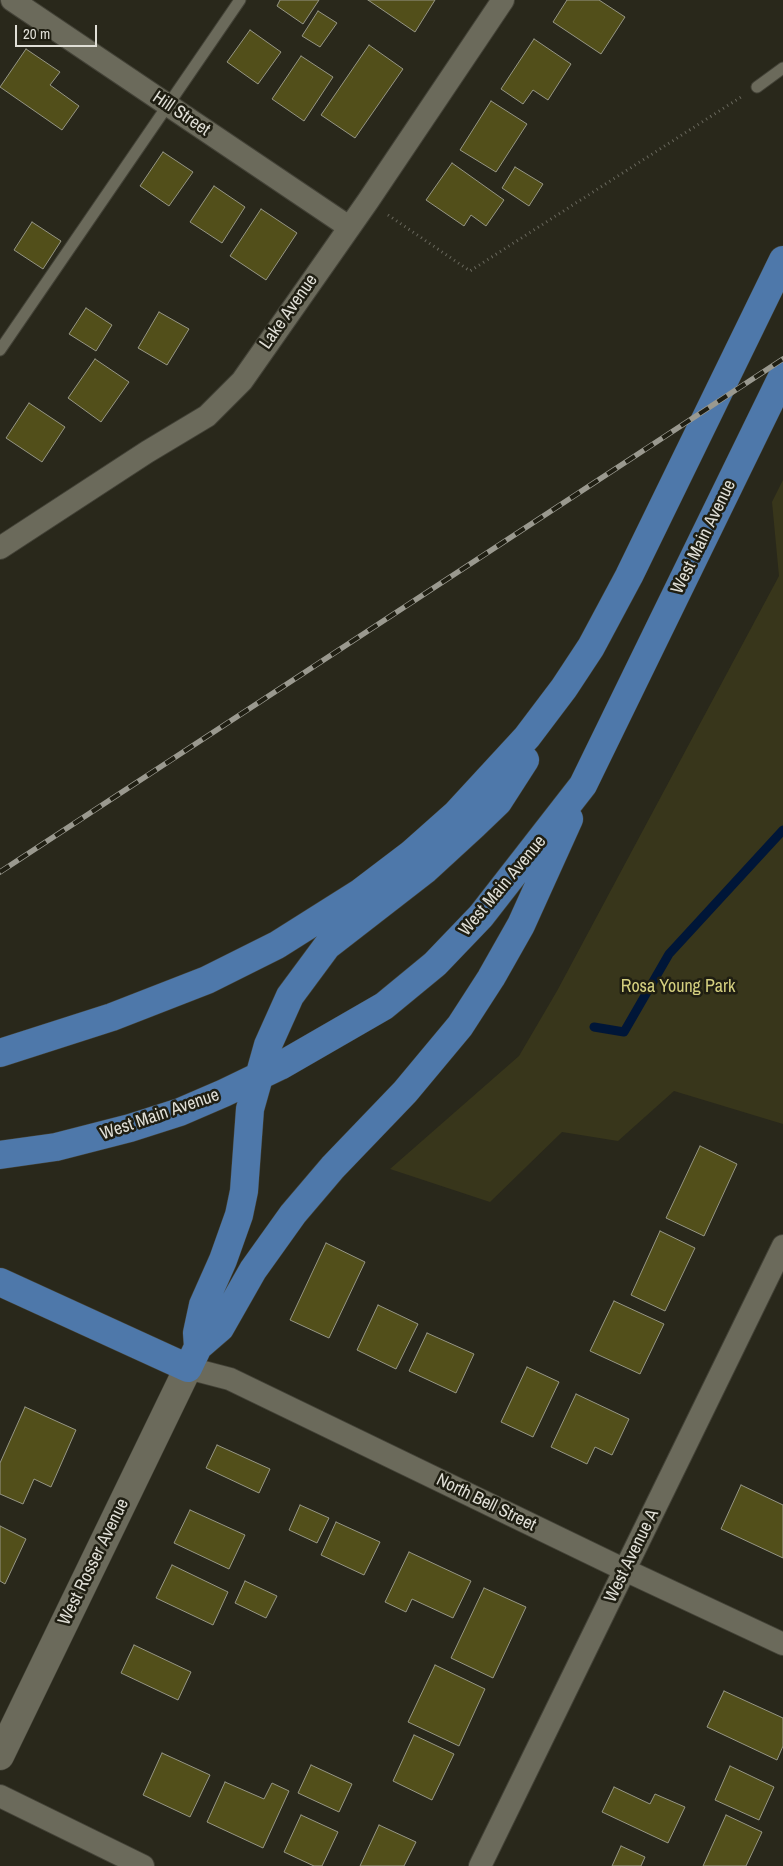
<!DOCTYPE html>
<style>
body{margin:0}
#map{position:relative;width:783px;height:1866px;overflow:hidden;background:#29281b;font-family:"Archivo Narrow",sans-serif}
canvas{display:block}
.scale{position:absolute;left:15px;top:25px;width:82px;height:22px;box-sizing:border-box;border:2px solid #dfded6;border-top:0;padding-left:6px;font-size:15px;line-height:18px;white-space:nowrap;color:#dfded6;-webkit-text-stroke:4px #1f1e12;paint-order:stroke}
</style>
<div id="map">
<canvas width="783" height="1866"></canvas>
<div class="scale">20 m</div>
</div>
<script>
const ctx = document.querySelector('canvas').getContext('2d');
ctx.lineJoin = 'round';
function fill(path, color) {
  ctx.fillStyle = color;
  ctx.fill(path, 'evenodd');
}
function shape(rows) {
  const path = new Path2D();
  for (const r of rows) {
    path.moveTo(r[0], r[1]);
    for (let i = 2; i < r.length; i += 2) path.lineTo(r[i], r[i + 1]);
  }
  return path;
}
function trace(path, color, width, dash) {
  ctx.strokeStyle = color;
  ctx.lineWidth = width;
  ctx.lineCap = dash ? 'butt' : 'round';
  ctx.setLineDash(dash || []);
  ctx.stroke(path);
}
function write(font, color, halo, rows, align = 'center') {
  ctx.font = font + ' "Archivo Narrow",sans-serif';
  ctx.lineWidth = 5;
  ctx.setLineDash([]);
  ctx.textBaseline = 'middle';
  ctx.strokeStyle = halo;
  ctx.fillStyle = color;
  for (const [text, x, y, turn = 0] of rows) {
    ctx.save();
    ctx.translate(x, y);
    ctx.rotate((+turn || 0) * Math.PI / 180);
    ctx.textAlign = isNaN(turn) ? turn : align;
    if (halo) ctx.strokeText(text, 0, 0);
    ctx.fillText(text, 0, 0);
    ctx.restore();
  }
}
fill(shape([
 [783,480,783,1124,674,1091,618,1141,562,1132,490,1202,390,1169,519,1056,557,991,779,576,772,502]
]), '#38361b');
trace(shape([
 [594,1027,624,1032,669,954,783,830]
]), '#001638', 9);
const building = shape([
 [280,0,319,0,303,24,277,6,280,0],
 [368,0,435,0,415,32,368,0],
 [567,0,599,0,625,17,601,54,553,22,567,0],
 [318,11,337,23,320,47,302,36,318,11],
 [250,30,281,52,258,84,227,62,250,30],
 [534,39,571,64,548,100,533,90,523,104,501,89,534,39],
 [369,45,403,69,355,138,321,115,369,45],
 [26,49,60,72,50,85,79,106,62,130,0,87,26,49],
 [301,56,333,77,304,121,272,99,301,56],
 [491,101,527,124,496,172,460,150,491,101],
 [163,152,193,172,169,206,140,186,163,152],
 [452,163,504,200,486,226,471,215,464,226,426,200,452,163],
 [515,167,543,184,529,206,502,188,515,167],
 [214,186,245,207,222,243,190,222,214,186],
 [261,209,297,233,266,280,230,256,261,209],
 [32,222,61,241,43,269,14,250,32,222],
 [86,308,112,325,96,351,69,334,86,308],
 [159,312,189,329,167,365,138,348,159,312],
 [95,359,129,382,101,422,68,398,95,359],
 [29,403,65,427,42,462,6,438,29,403],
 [700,1146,737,1164,704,1236,666,1218,700,1146],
 [660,1231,695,1248,665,1311,631,1295,660,1231],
 [326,1243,365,1262,329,1338,290,1320,326,1243],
 [614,1301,664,1324,640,1374,590,1351,614,1301],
 [378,1305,418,1324,396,1369,357,1350,378,1305],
 [427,1333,474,1354,456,1393,409,1371,427,1333],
 [527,1367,559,1382,533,1437,501,1422,527,1367],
 [576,1394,629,1419,612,1455,595,1447,587,1464,551,1447,576,1394],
 [25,1407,76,1430,51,1487,34,1479,23,1504,0,1494,0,1463,25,1407],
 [217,1445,270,1469,259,1493,206,1468,217,1445],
 [741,1485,783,1505,783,1558,721,1529,741,1485],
 [300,1505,329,1518,317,1543,289,1530,300,1505],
 [190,1510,245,1535,229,1569,174,1543,190,1510],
 [336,1522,380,1542,364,1575,321,1555,336,1522],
 [0,1526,26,1539,5,1584,0,1581,0,1526],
 [409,1552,471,1581,453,1618,412,1599,406,1612,385,1602,409,1552],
 [172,1565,228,1592,213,1625,156,1598,172,1565],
 [245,1581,277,1596,266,1618,235,1603,245,1581],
 [484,1588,526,1607,493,1678,451,1658,484,1588],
 [134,1645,191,1672,178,1700,121,1673,134,1645],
 [435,1665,485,1689,459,1746,408,1722,435,1665],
 [724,1691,783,1718,783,1746,777,1760,707,1727,724,1691],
 [414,1735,454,1754,432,1800,393,1781,414,1735],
 [162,1753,210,1775,190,1817,143,1795,162,1753],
 [311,1765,352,1784,339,1812,298,1793,311,1765],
 [730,1766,774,1787,759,1820,715,1800,730,1766],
 [225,1782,264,1799,272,1783,289,1791,263,1848,207,1822,225,1782],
 [614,1787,650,1804,655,1794,685,1807,668,1843,602,1812,614,1787],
 [301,1815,338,1832,322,1866,314,1866,284,1852,301,1815],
 [726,1815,762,1832,746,1866,703,1866,726,1815],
 [379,1825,416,1842,404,1866,360,1866,379,1825],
 [621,1846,645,1857,641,1866,612,1866,621,1846]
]);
fill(building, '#524f1a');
trace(building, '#969685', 1);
const lane = shape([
 [757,87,783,68],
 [0,350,240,0]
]);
const street = shape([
 [12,0,349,227],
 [0,548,147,452,207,416,242,381,368,201,503,0],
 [188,1368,230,1379,625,1570,783,1644],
 [0,1796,143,1866],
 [480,1866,783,1246]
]);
const secondary = shape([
 [0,1756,188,1368]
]);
const primary = shape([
 [0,1053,112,1017,207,980,277,945,361,892,411,854,456,814,527,737,564,688,591,647,629,576,783,260],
 [0,1155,56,1147,130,1128,180,1112,224,1093,280,1066,384,1006,435,964,481,916,583,785,783,375],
 [0,1282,188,1368,198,1347,197,1333,203,1305,223,1260,239,1215,244,1191,250,1109,268,1045,290,996,327,946,425,870,474,825,498,802,525,760],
 [198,1347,220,1328,253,1270,293,1214,333,1167,405,1092,460,1026,491,978,521,925,569,819]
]);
trace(lane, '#434237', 13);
trace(street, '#434237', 24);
trace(secondary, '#434237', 29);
trace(primary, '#434237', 29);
trace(shape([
 [388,215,470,271,741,97]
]), '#6a695e', 3, [1, 4]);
trace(lane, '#6b6a5b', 11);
trace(street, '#6b6a5b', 22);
trace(secondary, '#6b6a5b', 28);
trace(primary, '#4e78aa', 28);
const rail = shape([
 [0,872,783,359]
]);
trace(rail, '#9a998f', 5.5);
trace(rail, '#1f1e12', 4, [11]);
write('18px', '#dfded6', '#1f1e12', [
 ["Hill Street",181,114,34],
 ["Lake Avenue",289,312,-55],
 ["West Main Avenue",704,537,-64],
 ["West Main Avenue",503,886,-50],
 ["West Main Avenue",160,1115,-19],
 ["North Bell Street",486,1503,26],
 ["West Avenue A",632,1556,-64],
 ["West Rosser Avenue",94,1562,-64]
]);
write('18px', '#d4cf7f', '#1f1e12', [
 ["Rosa Young Park",678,987]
]);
</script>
